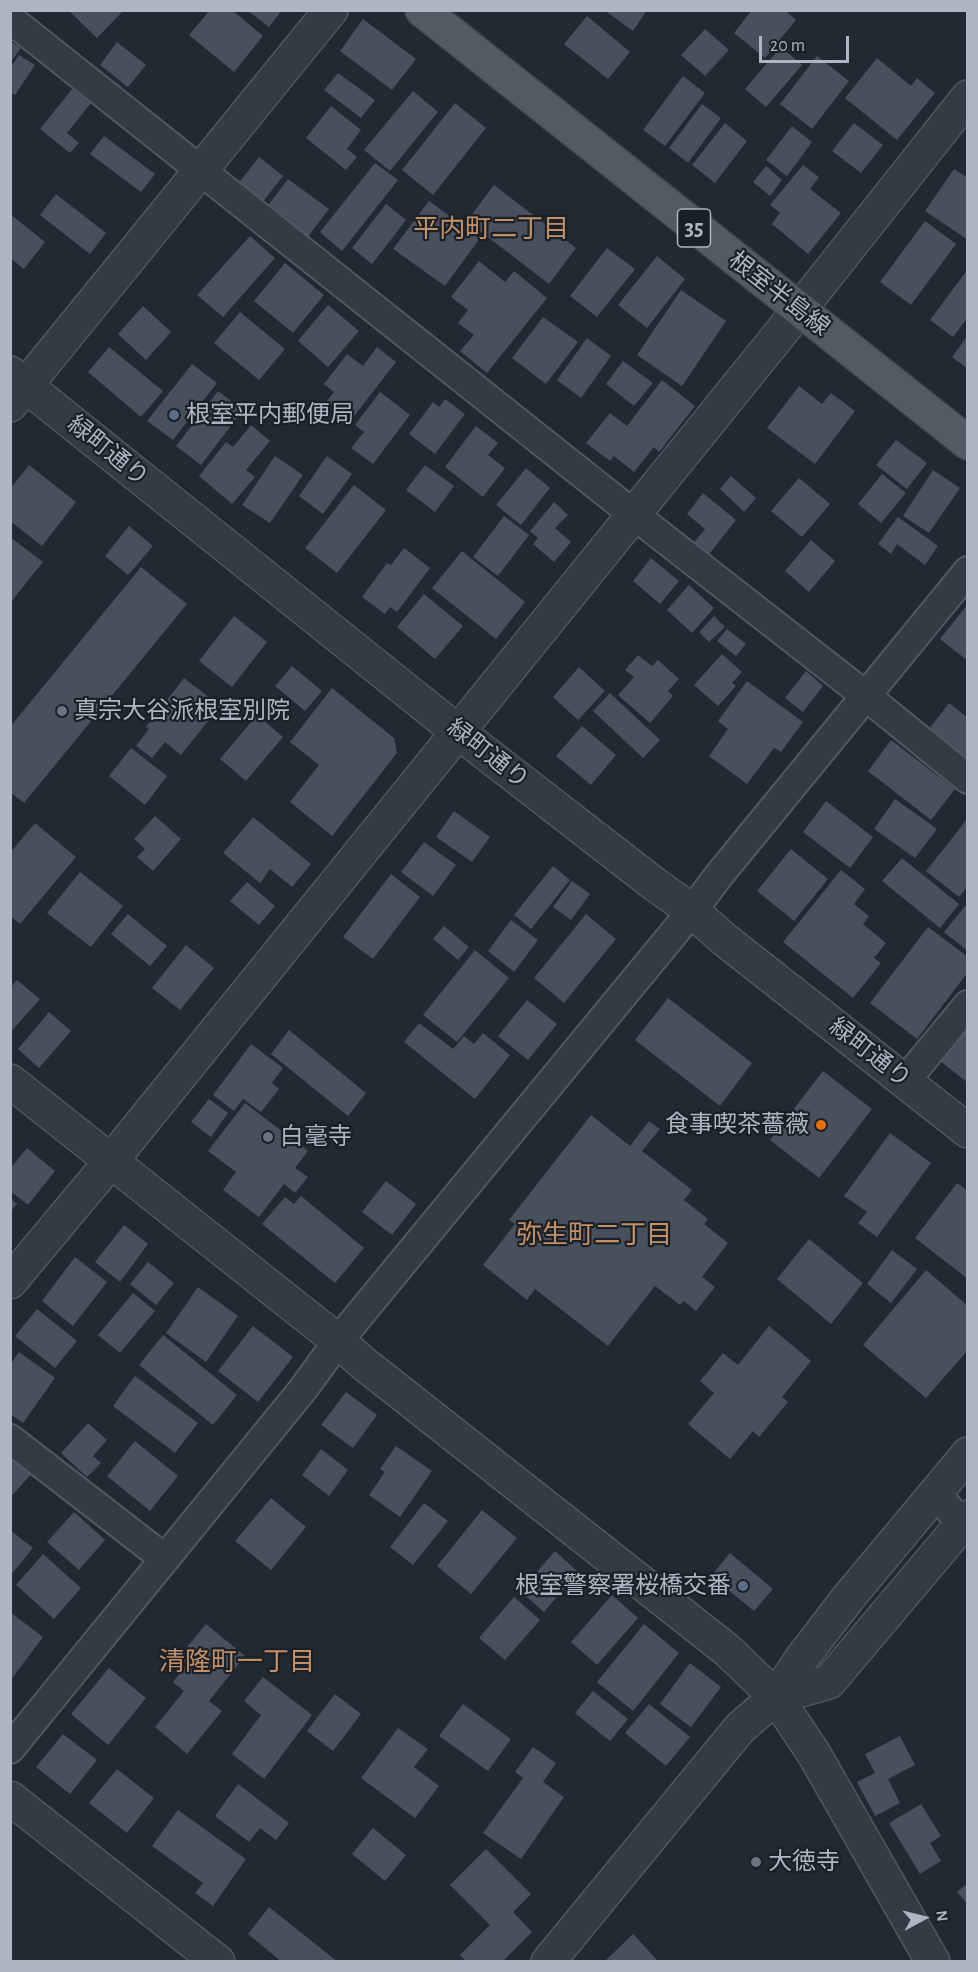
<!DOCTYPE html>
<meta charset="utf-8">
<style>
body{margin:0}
#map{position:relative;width:978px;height:1972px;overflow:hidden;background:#212933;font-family:"Alegreya Sans",sans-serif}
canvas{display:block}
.frame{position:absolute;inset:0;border:12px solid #afb5c1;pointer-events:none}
.north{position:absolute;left:894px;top:1888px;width:60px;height:60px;-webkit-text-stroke:4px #1a2028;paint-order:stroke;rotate:83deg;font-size:16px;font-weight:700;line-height:24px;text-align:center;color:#afb5c1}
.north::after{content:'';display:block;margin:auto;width:21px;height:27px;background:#afb5c1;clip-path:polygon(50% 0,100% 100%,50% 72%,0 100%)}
.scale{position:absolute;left:759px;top:36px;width:90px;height:27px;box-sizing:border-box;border:3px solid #afb5c1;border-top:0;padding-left:8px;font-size:18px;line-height:21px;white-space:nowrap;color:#afb5c1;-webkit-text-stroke:4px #1a2028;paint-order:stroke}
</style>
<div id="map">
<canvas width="978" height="1972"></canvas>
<div class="frame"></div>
<div class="north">N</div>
<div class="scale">20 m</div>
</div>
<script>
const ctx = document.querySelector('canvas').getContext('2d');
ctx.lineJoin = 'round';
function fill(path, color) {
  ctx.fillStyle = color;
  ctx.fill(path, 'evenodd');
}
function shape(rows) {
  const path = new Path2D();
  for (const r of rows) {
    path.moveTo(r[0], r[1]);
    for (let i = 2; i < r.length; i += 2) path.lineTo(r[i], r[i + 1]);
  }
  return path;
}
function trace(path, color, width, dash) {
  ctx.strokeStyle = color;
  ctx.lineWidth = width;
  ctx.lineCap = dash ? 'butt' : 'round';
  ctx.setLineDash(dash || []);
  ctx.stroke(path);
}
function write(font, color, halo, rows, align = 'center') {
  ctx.font = font + ' "Alegreya Sans","Noto Sans JP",sans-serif';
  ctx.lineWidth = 4.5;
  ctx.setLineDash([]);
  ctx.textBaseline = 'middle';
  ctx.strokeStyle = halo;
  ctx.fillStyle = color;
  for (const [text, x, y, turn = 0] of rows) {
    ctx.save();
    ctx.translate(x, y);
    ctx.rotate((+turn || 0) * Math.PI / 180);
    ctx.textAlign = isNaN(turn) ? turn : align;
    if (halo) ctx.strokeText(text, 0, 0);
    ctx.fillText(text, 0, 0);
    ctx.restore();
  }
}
fill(shape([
 [68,10,124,10,97,38],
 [210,10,232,10,263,36,234,72,189,35],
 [247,10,282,10,269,27],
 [604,10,647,10,633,31],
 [752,10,785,10,796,20,765,58,734,33],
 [587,16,630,52,608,79,564,44],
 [363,19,416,59,392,90,340,51],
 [705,29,729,50,705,76,681,55],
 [10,41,21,48,10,63],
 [117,42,146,65,128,87,100,65],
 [781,47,802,65,766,107,745,89],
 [19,55,35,65,15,95,10,92,10,68],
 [817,56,849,81,812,129,780,104],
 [877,58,911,86,917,78,935,93,897,140,845,98],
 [338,73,375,100,361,118,324,90],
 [683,76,705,93,665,146,643,130],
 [72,89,91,103,67,133,79,143,70,153,40,129],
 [413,91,438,112,390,171,364,150],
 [455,103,486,128,433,195,402,170],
 [702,104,721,118,688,163,669,148],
 [331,106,361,130,347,149,357,157,346,170,306,138],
 [725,123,747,141,715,183,692,165],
 [854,123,883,145,861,173,832,151],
 [792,126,812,142,787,176,766,160],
 [104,136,155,174,141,192,90,154],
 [259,157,283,176,261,204,237,185],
 [375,163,398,180,342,251,320,232],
 [803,165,819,177,810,189,841,213,808,254,772,224,780,213,770,205],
 [766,166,782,180,770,196,753,182],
 [954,169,968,178,968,240,925,211],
 [288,179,329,209,307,238,266,208],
 [494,185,576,248,549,284,467,221],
 [56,194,106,233,90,254,40,215],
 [429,201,480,238,445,286,393,249],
 [386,204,406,220,372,264,352,248],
 [10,214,45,242,24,269,10,258],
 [925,221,956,244,911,305,880,282],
 [250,236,275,258,223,317,197,295],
 [607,248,635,269,597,317,570,296],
 [657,256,685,279,647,328,618,305],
 [479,261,505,282,514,271,547,298,487,373,460,351,474,335,458,323,468,310,451,297],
 [285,263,324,295,293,333,254,301],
 [968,269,968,317,953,337,930,320],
 [681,290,726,321,682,386,637,355],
 [328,305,359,331,328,367,298,341],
 [143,306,171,332,146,360,118,334],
 [240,312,285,349,259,380,214,343],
 [543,317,578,342,546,384,512,358],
 [968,335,968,369,952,357],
 [587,338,611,356,581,398,557,380],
 [109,347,163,391,141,417,88,372],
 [377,347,396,362,351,420,327,401,334,392,324,384,347,354,363,366],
 [623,361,653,383,634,406,606,384],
 [192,364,217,383,173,440,147,421],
 [662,380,695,406,659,452,654,447,634,472,614,456,610,461,586,443,610,413,627,426],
 [799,386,822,404,831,393,855,411,815,464,767,428],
 [218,391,243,410,201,465,176,446],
 [380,392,410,415,373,464,351,448,364,432,355,425],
 [445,399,465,414,435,454,409,434,433,402,439,407],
 [251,425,270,441,246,470,255,477,232,504,199,476,226,442,233,447],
 [476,426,498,443,488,455,505,468,483,497,445,467],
 [896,440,927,463,907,489,876,465],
 [275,456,303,475,270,523,242,505],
 [327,456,352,474,323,514,299,496],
 [29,465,76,502,42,546,10,521,10,489],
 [425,465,454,486,435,512,406,490],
 [526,468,550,488,521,525,496,505],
 [933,470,960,488,929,533,903,516],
 [882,474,906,493,881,523,858,504],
 [731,476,756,498,744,512,720,489],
 [799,478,830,504,802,537,771,511],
 [354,485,386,510,337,573,305,548],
 [703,493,736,520,706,558,691,546,705,529,687,514],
 [554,502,568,515,555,528,571,542,554,562,533,544,538,538,530,531],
 [504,516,529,535,498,576,473,557],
 [898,517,938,546,925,565,897,544,891,554,878,544],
 [129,526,153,546,128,575,105,556],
 [10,537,43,562,10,603],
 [811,540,835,561,809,592,785,571],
 [404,548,430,568,397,612,390,607,385,614,362,597,387,563,391,565],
 [462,551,525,602,496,639,432,588],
 [651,558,679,581,660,604,633,581],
 [141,567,187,604,24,803,10,792,10,727],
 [689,585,714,608,692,633,667,610],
 [424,594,463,626,435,659,397,627],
 [968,604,968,661,940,639],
 [234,616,267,642,232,687,199,661],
 [714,616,725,627,709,642,699,632],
 [727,629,746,644,736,656,717,641],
 [722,654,742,672,732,683,736,686,718,706,694,685],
 [638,655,652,666,658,660,679,679,668,691,673,696,650,723,618,695,634,677,625,670],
 [292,666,322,691,305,711,275,686],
 [579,667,605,691,578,720,553,697],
 [806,671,823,686,803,712,785,698],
 [184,678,220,706,181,755,165,742,152,758,136,746,149,729,146,727],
 [747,681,803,722,781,752,774,748,747,784,709,756,728,729,718,721],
 [332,688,394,738,397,753,332,836,290,802,319,765,290,742],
 [610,693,660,740,643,758,593,711],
 [949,703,968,718,968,765,926,733],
 [257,715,283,737,246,781,220,759],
 [582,726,616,755,591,785,556,756],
 [891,740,955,789,931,820,868,771],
 [131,748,167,776,145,805,109,776],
 [895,799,937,829,915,858,874,829],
 [826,801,873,837,850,868,803,832],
 [454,811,490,837,472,862,436,837],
 [155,816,181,839,153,871,137,857,145,849,134,839],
 [253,817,311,864,292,887,270,869,260,883,223,853],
 [968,818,968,886,959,897,926,871],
 [35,823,76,857,20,924,10,916,10,853],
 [424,842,456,865,433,896,401,872],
 [791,849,828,879,794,921,757,891],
 [902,858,959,904,940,928,882,881],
 [553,866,570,880,531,929,514,915],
 [841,870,865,889,854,904,869,916,863,924,886,943,874,958,881,963,853,998,783,942],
 [80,872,123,906,91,947,47,913],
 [391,874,420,897,373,959,343,937],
 [572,881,590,894,571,920,553,907],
 [247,882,275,906,259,925,230,901],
 [965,906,968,909,968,951,944,932],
 [128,914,167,946,150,966,111,934],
 [586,914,616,939,564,1003,534,978],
 [511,920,538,940,514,972,488,951],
 [444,926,469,947,458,960,433,939],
 [928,927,968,957,968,972,917,1039,870,1003],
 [186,945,214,968,180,1010,152,988],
 [475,950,509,978,457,1042,423,1015],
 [17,980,40,999,10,1033,10,988],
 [668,998,752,1063,720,1106,635,1040],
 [527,1000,557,1024,528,1060,498,1036],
 [49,1012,71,1031,39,1068,18,1049],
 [419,1023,453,1049,464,1036,474,1044,483,1033,510,1055,475,1099,404,1042],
 [968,1027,968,1083,940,1061],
 [289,1030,366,1093,348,1116,271,1054],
 [251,1044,283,1068,272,1083,279,1089,261,1112,243,1099,234,1111,213,1095],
 [823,1071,872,1109,819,1178,770,1140],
 [209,1099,228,1113,211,1137,191,1122],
 [245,1103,308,1151,295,1168,308,1177,295,1193,284,1184,259,1217,223,1190,236,1172,208,1151],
 [591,1115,630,1146,649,1121,660,1129,642,1151,692,1190,684,1200,708,1219,704,1224,728,1243,702,1277,715,1287,696,1311,684,1301,680,1305,655,1286,608,1346,535,1289,527,1300,483,1265,515,1224,509,1220],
 [890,1133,931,1163,877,1237,858,1223,867,1212,844,1196],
 [27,1148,55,1171,28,1205,10,1191,10,1169],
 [386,1181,416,1204,392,1235,362,1212],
 [957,1183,968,1191,968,1279,915,1238],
 [301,1196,364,1248,335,1283,262,1224,285,1197,294,1204],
 [10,1198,17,1204,10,1212],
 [124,1225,148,1244,120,1282,95,1262],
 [809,1239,863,1283,831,1324,777,1279],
 [892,1250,917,1269,891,1303,867,1284],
 [75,1257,107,1282,73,1326,42,1301],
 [148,1262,174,1283,156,1305,130,1284],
 [926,1270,968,1306,968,1350,926,1398,863,1345],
 [198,1287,238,1316,206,1362,166,1333],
 [133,1293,155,1311,120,1353,98,1335],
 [37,1309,77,1341,55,1368,15,1336],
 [253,1326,293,1357,258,1402,218,1371],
 [769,1326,811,1361,782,1397,788,1402,759,1437,753,1431,730,1459,688,1424,714,1393,700,1381,723,1353,738,1365],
 [163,1335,237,1395,213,1425,139,1365],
 [19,1352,55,1378,23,1423,10,1414,10,1365],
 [135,1376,198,1423,175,1453,113,1406],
 [346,1392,377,1415,353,1448,321,1425],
 [88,1423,107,1440,93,1456,101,1463,87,1477,61,1453],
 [135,1441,178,1476,150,1511,107,1476],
 [396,1446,432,1471,400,1517,369,1495,385,1472,380,1469],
 [321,1449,348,1470,329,1496,302,1475],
 [10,1453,33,1472,10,1498],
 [271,1498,306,1527,271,1570,235,1541],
 [424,1503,448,1521,413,1565,390,1547],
 [482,1510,517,1538,471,1594,437,1566],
 [74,1512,105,1540,79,1570,47,1542],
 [10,1530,33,1548,10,1576],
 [555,1551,578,1572,544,1612,520,1591],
 [730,1553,773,1589,754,1611,711,1576],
 [43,1554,81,1588,54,1619,16,1585],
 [612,1595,638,1618,597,1665,571,1642],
 [514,1597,540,1620,505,1660,479,1638],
 [10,1612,43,1637,10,1681],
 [206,1624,245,1656,209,1701,222,1711,187,1754,155,1727,184,1691,173,1682,187,1664,179,1657],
 [644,1624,679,1653,633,1711,597,1682],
 [690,1663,721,1687,691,1727,660,1704],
 [109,1668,146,1698,108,1745,71,1714],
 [263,1677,312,1715,264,1779,232,1754,261,1715,244,1701],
 [593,1691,628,1719,610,1741,575,1713],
 [335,1694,361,1714,333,1751,307,1731],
 [463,1704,511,1739,488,1771,439,1736],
 [649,1704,690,1737,666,1766,625,1733],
 [398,1728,428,1749,414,1767,439,1786,415,1818,361,1778],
 [63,1734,97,1760,70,1794,36,1767],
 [900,1736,915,1765,888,1779,900,1803,875,1816,857,1782,875,1773,865,1754],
 [533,1747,556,1763,543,1782,564,1797,521,1859,483,1833,523,1778,515,1772],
 [117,1769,154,1798,127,1833,89,1803],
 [238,1784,289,1823,276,1840,260,1828,249,1842,215,1816],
 [921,1804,941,1836,930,1843,941,1861,920,1874,889,1823],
 [178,1810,246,1859,213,1906,195,1893,203,1883,152,1846],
 [373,1828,406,1855,385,1881,352,1854],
 [486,1849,531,1894,513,1912,532,1932,502,1962,467,1962,460,1955,490,1925,450,1885],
 [968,1883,968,1905,957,1892],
 [269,1907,338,1962,282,1962,248,1934],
 [633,1934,659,1962,604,1962]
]), '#48505c');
const minor = shape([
 [10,19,633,514,866,696,968,779],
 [905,1081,968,1005],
 [10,1439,165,1559],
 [936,1493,968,1532],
 [10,1749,304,1388,338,1341,692,911,720,874,968,571]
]);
const tertiary = shape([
 [10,373,457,731,653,883,692,911,725,940,968,1131],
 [10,405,331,10],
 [10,1081,338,1341,363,1363,727,1650,776,1697,814,1754,933,1962],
 [10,1282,111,1161,800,309,968,97],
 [776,1697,829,1682,968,1517],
 [10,1798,218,1962],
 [548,1962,740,1728,776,1697,802,1658,848,1598,968,1454]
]);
const primary = shape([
 [422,10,968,443]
]);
trace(minor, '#525862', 32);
trace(tertiary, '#525862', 36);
trace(primary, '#3e444d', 36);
trace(minor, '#343b44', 28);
trace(tertiary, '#343b44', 33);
trace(primary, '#525a64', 33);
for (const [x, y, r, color] of [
 [174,415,6,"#5c6f8a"],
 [62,711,6,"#6b7280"],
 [821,1125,6,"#e8710a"],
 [268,1137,6,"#6b7280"],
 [743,1586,6,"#5c6f8a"],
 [756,1862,6,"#6b7280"]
]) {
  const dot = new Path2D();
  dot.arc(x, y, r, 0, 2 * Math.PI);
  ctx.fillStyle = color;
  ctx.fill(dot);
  trace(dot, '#1a2028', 2);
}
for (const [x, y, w] of [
 [694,228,33]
]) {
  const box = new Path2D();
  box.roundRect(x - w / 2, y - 19, w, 38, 4.5);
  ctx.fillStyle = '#1a2028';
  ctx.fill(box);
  trace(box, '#afb5c1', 1.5);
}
write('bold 22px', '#afb5c1', null, [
 ["35",694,228]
]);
write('24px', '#afb5c1', '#1a2028', [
 ["根室半島線",779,294,38],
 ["緑町通り",108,451,39],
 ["緑町通り",488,754,38],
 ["緑町通り",870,1053,38]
]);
write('24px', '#afb5c1', '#1a2028', [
 ["根室平内郵便局",186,415],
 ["真宗大谷派根室別院",74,711],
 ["食事喫茶薔薇",809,1125,"right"],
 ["白毫寺",280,1137],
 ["根室警察署桜橋交番",731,1586,"right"],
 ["大徳寺",768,1862]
], 'left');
write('26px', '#c59066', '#1a2028', [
 ["平内町二丁目",491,229],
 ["弥生町二丁目",594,1235],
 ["清隆町一丁目",237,1662]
]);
</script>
